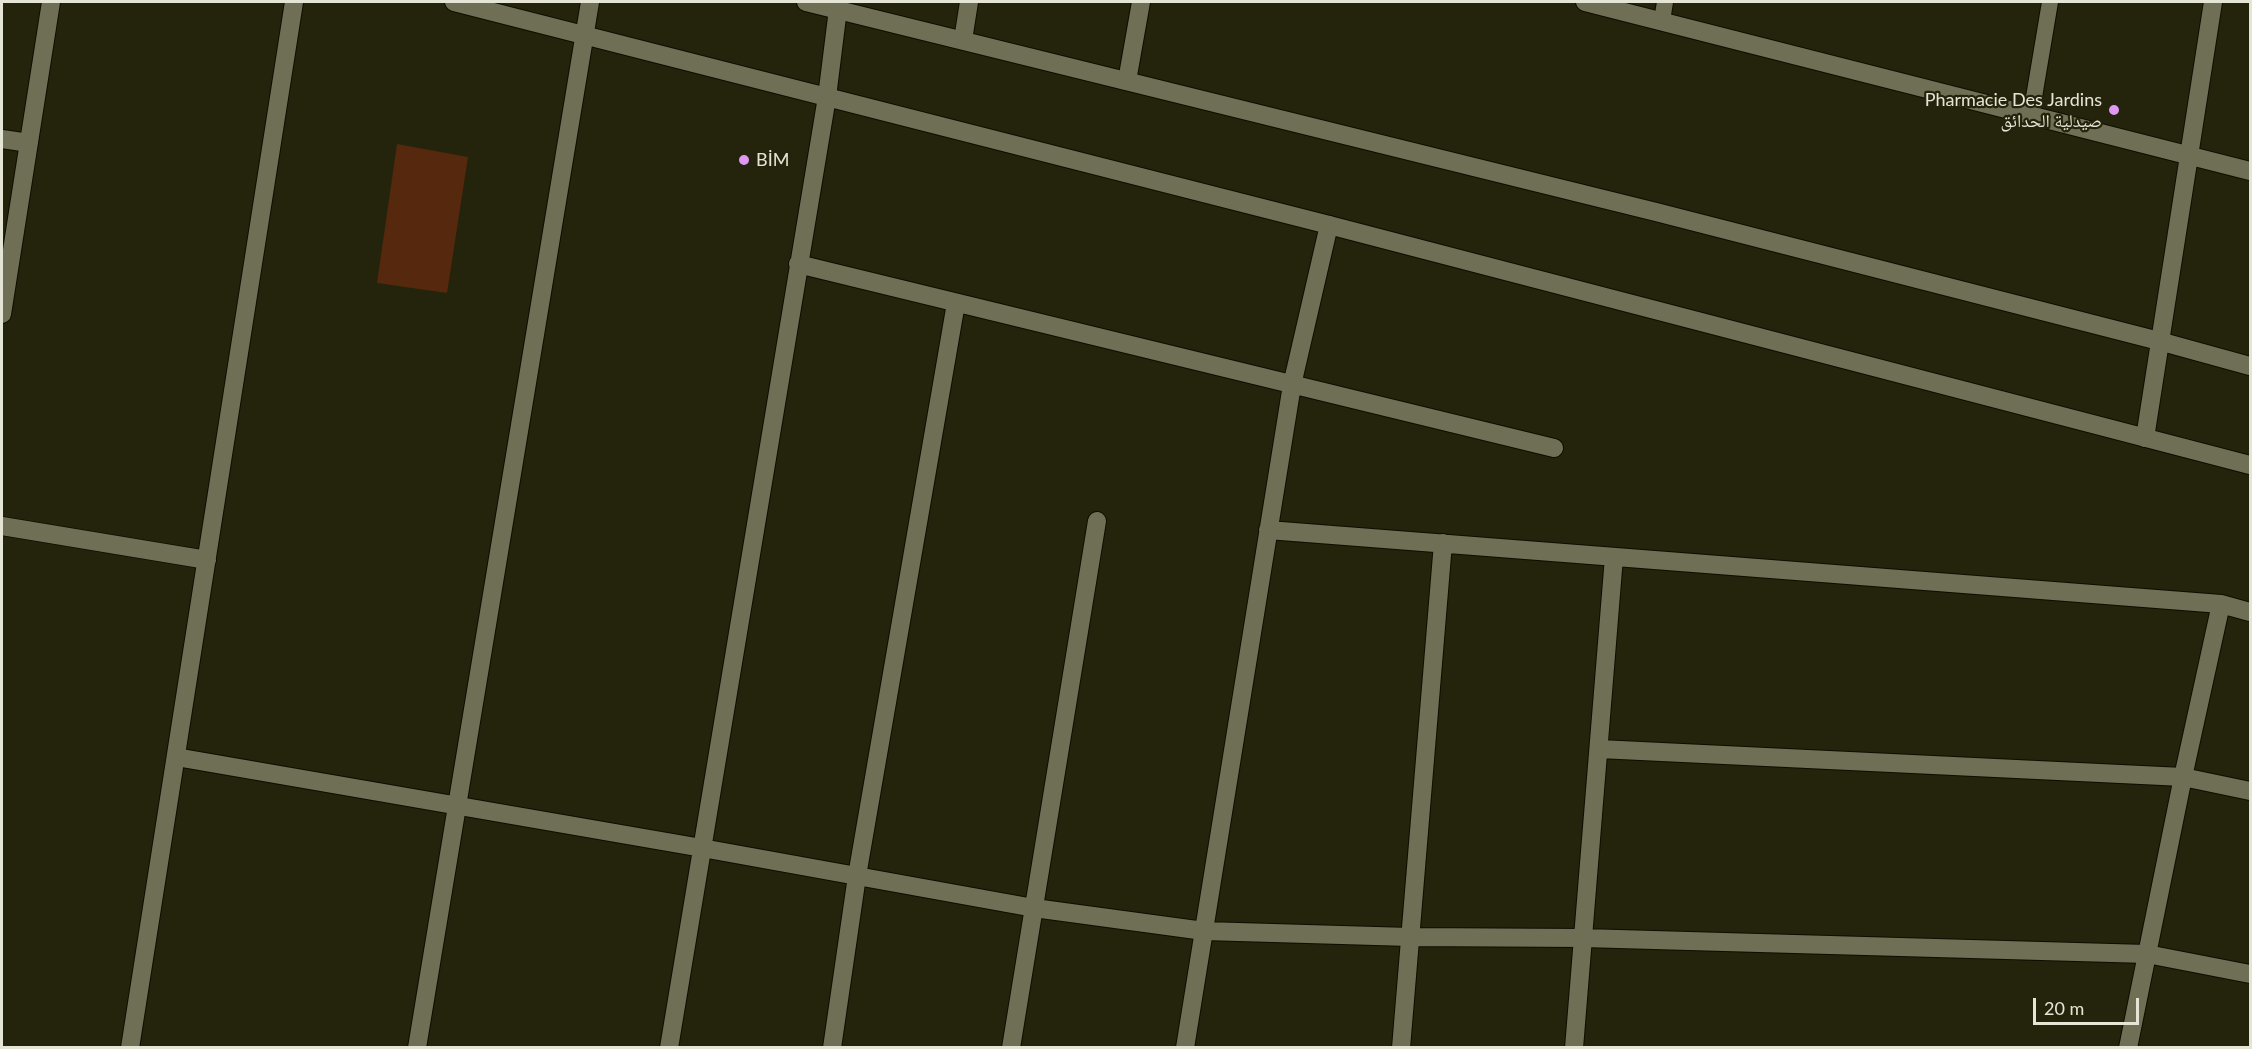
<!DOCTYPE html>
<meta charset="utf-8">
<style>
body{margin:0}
#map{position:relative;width:2252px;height:1049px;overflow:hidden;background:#24240c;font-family:Lato,sans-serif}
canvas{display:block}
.frame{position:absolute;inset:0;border:3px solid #e5e5d6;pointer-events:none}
.scale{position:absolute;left:2033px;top:998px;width:106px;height:27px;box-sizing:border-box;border:3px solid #e5e5d6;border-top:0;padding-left:8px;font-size:18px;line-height:21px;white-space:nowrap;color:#e5e5d6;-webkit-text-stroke:4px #24240c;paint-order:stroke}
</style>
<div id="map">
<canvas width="2252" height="1049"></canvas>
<div class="frame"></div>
<div class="scale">20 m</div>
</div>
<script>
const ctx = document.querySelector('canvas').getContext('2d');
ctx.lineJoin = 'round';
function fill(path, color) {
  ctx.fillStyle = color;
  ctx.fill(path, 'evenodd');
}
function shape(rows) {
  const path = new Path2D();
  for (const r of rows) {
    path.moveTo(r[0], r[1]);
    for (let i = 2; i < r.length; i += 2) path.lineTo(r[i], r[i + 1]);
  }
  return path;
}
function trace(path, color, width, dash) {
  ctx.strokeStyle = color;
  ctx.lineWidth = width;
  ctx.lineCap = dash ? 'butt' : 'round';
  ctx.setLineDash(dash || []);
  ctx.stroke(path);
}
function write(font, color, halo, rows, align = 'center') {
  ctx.font = font + ' Lato,"Noto Naskh Arabic",sans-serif';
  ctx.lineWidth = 4.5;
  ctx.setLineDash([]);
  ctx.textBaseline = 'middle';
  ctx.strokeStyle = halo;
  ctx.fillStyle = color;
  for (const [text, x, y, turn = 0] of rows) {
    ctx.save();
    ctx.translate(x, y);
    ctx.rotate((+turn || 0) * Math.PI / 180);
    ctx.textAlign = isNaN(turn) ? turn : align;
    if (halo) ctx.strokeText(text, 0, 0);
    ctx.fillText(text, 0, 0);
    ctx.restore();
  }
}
fill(shape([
 [397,144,468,157,447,293,377,283]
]), '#56280d');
const lane = shape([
 [1662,21,1665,2],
 [2031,115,2050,2]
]);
const street = shape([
 [1585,2,2250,171],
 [963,40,969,2],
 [1127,81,1141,2],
 [2,139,29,143],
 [798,264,1554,448],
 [2,314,51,2],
 [2145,438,2213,2],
 [2,526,207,560],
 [1268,530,2221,604,2250,612],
 [1599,749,2183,777,2250,791],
 [176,757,702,848,1034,908,1204,931,1410,937,1583,938,2147,954,2250,974],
 [130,1048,294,2],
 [417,1048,590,2],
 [669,1048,827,97,838,9],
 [832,1048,857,876,956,303],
 [1011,1048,1097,521],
 [1185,1048,1292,385,1329,225],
 [1401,1048,1443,543],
 [1574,1048,1614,557],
 [2128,1048,2183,777,2221,604]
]);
const secondary = shape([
 [454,2,1329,225,2250,465],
 [806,2,1656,212,2159,341,2250,366]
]);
trace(lane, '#0e0d00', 18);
trace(street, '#0e0d00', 20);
trace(secondary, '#0e0d00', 20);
trace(lane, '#6e6f54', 16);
trace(street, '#6e6f54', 18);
trace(secondary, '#6e6f54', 18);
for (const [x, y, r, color] of [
 [2114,110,6,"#de98f2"],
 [744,160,6,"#de98f2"]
]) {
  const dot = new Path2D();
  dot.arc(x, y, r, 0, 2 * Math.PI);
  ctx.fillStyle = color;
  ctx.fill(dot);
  trace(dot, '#24240c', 2);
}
write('18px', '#e5e5d6', '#24240c', [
 ["Pharmacie Des Jardins",2102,100],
 ["صيدلية الحدائق",2102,121],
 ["BİM",756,160,"left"]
], 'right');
</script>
